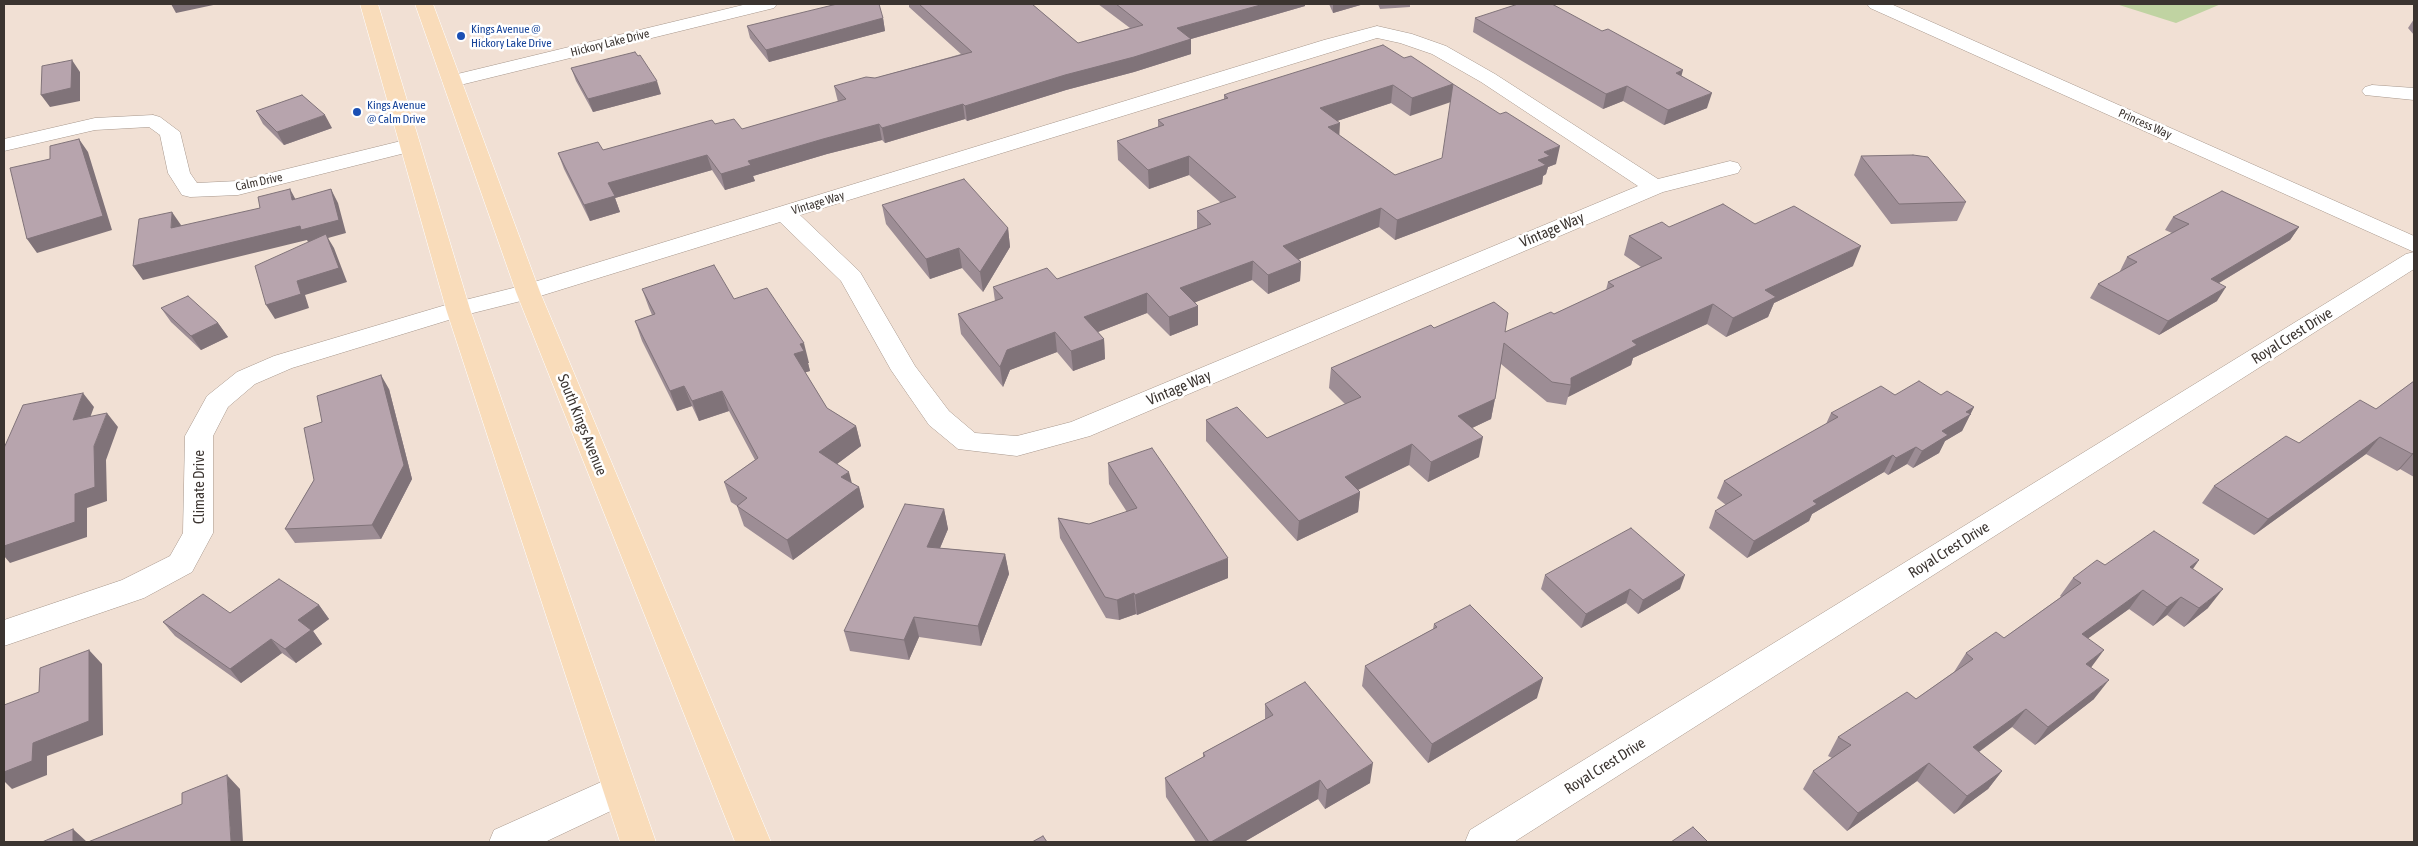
<!DOCTYPE html>
<style>
body{margin:0}
#map{position:relative;width:2418px;height:846px;overflow:hidden;background:#f1e0d4;font-family:"Asap Condensed",sans-serif}
canvas{display:block}
.frame{position:absolute;inset:0;border:5px solid #3b3430;pointer-events:none}
</style>
<div id="map">
<canvas width="2418" height="846"></canvas>
<div class="frame"></div>
</div>
<script>
const ctx = document.querySelector('canvas').getContext('2d');
ctx.lineJoin = 'round';
function fill(path, color) {
  ctx.fillStyle = color;
  ctx.fill(path, 'evenodd');
}
function shape(rows) {
  const path = new Path2D();
  for (const r of rows) {
    path.moveTo(r[0], r[1]);
    for (let i = 2; i < r.length; i += 2) path.lineTo(r[i], r[i + 1]);
  }
  return path;
}
function trace(path, color, width, dash) {
  ctx.strokeStyle = color;
  ctx.lineWidth = width;
  ctx.lineCap = dash ? 'butt' : 'round';
  ctx.setLineDash(dash || []);
  ctx.stroke(path);
}
function write(font, color, halo, rows, align = 'center') {
  ctx.font = font + ' "Asap Condensed",sans-serif';
  ctx.lineWidth = 5;
  ctx.setLineDash([]);
  ctx.textBaseline = 'middle';
  ctx.strokeStyle = halo;
  ctx.fillStyle = color;
  for (const [text, x, y, turn = 0] of rows) {
    ctx.save();
    ctx.translate(x, y);
    ctx.rotate((+turn || 0) * Math.PI / 180);
    ctx.textAlign = isNaN(turn) ? turn : align;
    if (halo) ctx.strokeText(text, 0, 0);
    ctx.fillText(text, 0, 0);
    ctx.restore();
  }
}
fill(shape([
 [2116,4,2221,4,2176,23]
]), '#c0d3a2');
const minor = shape([
 [747,4,777,4,774,8,452,87,445,85,442,81,445,77,747,4],
 [1867,4,1891,4,2414,236,2414,269,1514,842,1465,842,1470,830,2406,254,2414,252,1870,8,1867,4],
 [1377,26,1412,34,1446,46,1495,74,1658,179,1730,161,1738,163,1741,168,1738,173,1663,192,1090,436,1017,456,958,449,929,425,891,370,841,281,780,222,537,297,465,315,292,368,255,384,228,407,213,436,213,533,192,572,144,598,4,646,4,620,122,580,170,556,183,533,185,436,207,396,237,372,274,356,449,304,521,286,1324,40,1377,26],
 [1377,38,1400,43,1432,54,1481,82,1638,186,1071,422,1017,436,975,433,949,411,915,366,860,272,800,215,1377,38],
 [2372,85,2414,88,2414,100,2365,95,2362,91,2365,87,2372,85],
 [153,115,160,117,180,132,190,173,197,183,238,181,409,139,417,140,420,145,417,150,238,195,190,197,182,195,168,173,160,135,149,127,95,130,4,151,4,139,95,118,153,115],
 [619,774,632,779,637,790,632,801,545,842,489,842,494,830,619,774]
]);
const major = shape([
 [360,4,378,4,470,309,656,842,620,842,446,309,360,4],
 [415,4,433,4,540,292,771,842,735,842,516,292,415,4]
]);
trace(minor, '#a7978c', 1);
trace(major, '#fff', 1);
fill(minor, '#fff');
fill(major, '#f9dcba');
fill(shape([
 [909,4,1032,4,1078,43,1130,28,1098,4,1305,4,1305,6,1191,39,1191,54,1134,72,1066,90,967,121,965,119,885,143,882,140,827,154,753,176,755,181,725,190,712,170,615,198,620,212,590,221,564,169,558,153,603,150,715,124,742,129,838,102,834,86,875,78,961,54,909,7],
 [1329,4,1364,4,1333,13],
 [1378,4,1410,4,1410,7,1380,9],
 [883,18,885,31,769,62,750,38,747,26],
 [1475,18,1682,76,1707,108,1664,125,1623,101,1603,109,1473,32],
 [2414,19,2414,35,2408,28],
 [1404,58,1453,84,1410,116,1391,103,1337,121,1339,135,1395,175,1556,164,1548,167,1546,174,1543,176,1542,184,1395,240,1379,227,1299,259,1301,262,1300,281,1268,294,1252,280,1195,302,1198,306,1198,325,1170,336,1147,313,1098,332,1104,339,1105,359,1073,371,1057,352,1010,370,1003,387,961,334,958,314,995,301,993,287,1057,279,1197,229,1197,211,1221,203,1189,175,1149,189,1118,160,1117,141,1158,127,1158,120,1224,99,1224,95],
 [571,68,661,94,593,112,576,81],
 [256,111,332,128,284,145,263,124],
 [1861,156,1966,202,1957,221,1891,224,1854,175],
 [882,205,1008,228,1010,247,983,292,962,268,930,279,886,224],
 [2173,217,2299,227,2290,240,2219,283,2217,301,2159,335,2090,298,2098,284,2121,272,2120,271,2127,257,2172,233,2165,230],
 [1755,224,1853,266,1774,303,1768,317,1726,337,1707,324,1633,358,1631,365,1568,397,1566,405,1547,402,1501,364,1491,419,1472,428,1479,457,1428,482,1409,465,1358,490,1360,492,1358,512,1297,541,1206,441,1206,420,1267,438,1345,404,1329,388,1331,368,1434,328,1505,332,1554,314,1606,290,1608,282,1641,267,1624,255,1629,236,1669,227],
 [642,289,734,299,809,363,808,363,810,371,805,372,827,408,856,426,861,446,837,464,852,483,859,487,864,507,793,560,744,526,737,506,731,502,724,482,755,460,729,411,699,421,692,406,677,411,642,341,635,321,652,315,649,308],
 [161,308,218,323,228,337,201,350,171,322],
 [2414,381,2414,477,2400,469,2397,471,2366,454,2254,535,2202,503,2214,486,2299,443,2376,409],
 [389,389,412,479,381,539,295,543,285,529,314,480,322,422],
 [1895,395,1941,395,1974,407,1962,431,1945,441,1939,453,1913,468,1907,464,1888,475,1884,472,1812,514,1809,521,1747,558,1709,528,1715,511,1726,505,1717,498,1724,481,1826,424,1831,413],
 [1108,463,1228,578,1137,615,1136,614,1119,620,1106,618,1060,538,1058,518,1089,524,1127,512,1109,484],
 [944,509,948,529,940,548,1005,554,1009,574,981,646,919,637,909,660,850,651,844,631],
 [2199,560,2193,569,2208,608,2184,627,2167,615,2153,626,2129,609,2088,638,2094,699,2035,745,2012,727,1979,752,2002,771,1988,789,1954,814,1917,781,1847,831,1803,789,1813,771,1832,758,1828,756,1838,737,1916,699,1954,672,1966,653,2004,638,2061,597,2060,596,2073,578,2105,565],
 [1545,575,1680,589,1638,614,1626,603,1581,628,1541,589],
 [319,605,329,619,313,631,322,644,296,663,282,653,241,683,175,636,163,622,230,613],
 [1434,624,1537,698,1428,763,1362,686,1365,666,1433,629],
 [1265,704,1370,783,1325,809,1318,799,1244,842,1196,842,1166,797,1165,778,1203,757,1203,753,1265,719]
]), '#9d8d95');
fill(shape([
 [171,4,218,4,176,13],
 [1264,4,1305,4,1305,6,1177,43,1177,28],
 [1333,4,1364,4,1333,13],
 [883,18,885,31,769,62,766,50],
 [1191,39,1191,54,1134,72,1066,90,967,121,965,106,1065,75],
 [72,60,80,72,80,101,50,107,41,95],
 [1683,70,1679,85,1676,73],
 [657,81,661,94,593,112,588,99],
 [1453,84,1451,102,1410,116,1412,98],
 [1393,85,1391,103,1319,127,1320,108],
 [1627,86,1623,101,1603,109,1606,94],
 [1712,93,1707,108,1664,125,1668,110],
 [963,104,965,119,885,143,882,128],
 [325,115,332,128,284,145,277,132],
 [1340,123,1339,142,1328,127],
 [879,124,882,140,827,154,753,176,755,181,725,190,721,174,748,161,823,139],
 [79,139,88,152,112,230,37,253,27,239],
 [1560,146,1556,164,1548,167,1546,174,1543,176,1542,184,1395,240,1397,220,1538,160,1544,152],
 [707,155,712,170,615,198,620,212,590,221,584,205,608,183],
 [1189,156,1189,175,1149,189,1148,170],
 [290,189,297,202,292,200],
 [331,189,338,203,346,233,328,238,334,248,347,282,305,295,309,308,275,319,266,305,297,281,309,244,307,240,143,280,133,266],
 [1381,208,1379,227,1282,266,1283,246],
 [172,212,181,225,180,242,171,228],
 [2299,227,2290,240,2202,293,2211,279],
 [1008,228,1010,247,983,292,980,272],
 [1861,246,1853,266,1774,303,1768,317,1726,337,1733,318,1765,290],
 [959,248,962,268,930,279,926,259],
 [1253,261,1252,280,1181,308,1180,288],
 [1301,262,1300,281,1268,294,1268,275],
 [2226,287,2217,301,2159,335,2168,321],
 [1147,293,1147,313,1085,337,1084,317],
 [1713,304,1707,324,1633,358,1631,365,1568,397,1571,385,1571,378,1632,341],
 [1198,306,1198,325,1170,336,1169,317],
 [218,323,228,337,201,350,191,336],
 [1055,332,1057,352,1010,370,1003,387,1000,367,1007,350],
 [1104,339,1105,359,1073,371,1071,351],
 [804,343,809,363,808,363,810,371,800,374,794,354,800,344],
 [381,375,389,389,412,479,381,539,372,525],
 [684,386,692,406,677,411,670,391],
 [722,391,729,411,699,421,692,401],
 [83,393,94,407,84,434,73,420],
 [1495,399,1491,419,1455,436,1458,416],
 [1974,407,1962,431,1945,441,1939,453,1913,468,1922,451,1942,431,1966,412],
 [107,413,118,427,106,460,107,501,87,508,87,537,10,563,4,556,4,546,75,494],
 [856,426,861,446,825,473,819,452],
 [1483,437,1479,457,1428,482,1431,462],
 [2380,437,2366,454,2254,535,2268,519],
 [1412,444,1409,465,1343,497,1345,477],
 [1916,447,1907,464,1888,475,1896,458],
 [2414,453,2400,469,2397,471,2412,454],
 [1893,455,1884,472,1812,514,1809,521,1747,558,1754,541,1813,501],
 [849,472,854,491,859,487,864,507,793,560,787,540,841,477],
 [1360,492,1358,512,1297,541,1299,521],
 [944,509,948,529,932,567,927,547],
 [1005,554,1009,574,981,646,978,626],
 [1228,558,1228,578,1137,615,1135,595],
 [2199,560,2185,579,2190,567],
 [1685,575,1680,589,1638,614,1643,600],
 [1630,589,1626,603,1581,628,1586,614],
 [2223,589,2208,608,2184,627,2199,608],
 [2143,590,2129,609,2068,653,2082,634],
 [1134,593,1136,614,1119,620,1117,600],
 [2181,597,2167,615,2153,626,2167,607],
 [319,605,329,619,313,631,322,644,296,663,285,649,298,620],
 [914,617,919,637,909,660,904,640],
 [271,639,282,653,241,683,230,669],
 [89,650,102,664,103,735,47,756,47,775,12,789,4,781,4,762,33,743],
 [2104,650,2090,669,2086,664],
 [1543,678,1537,698,1428,763,1432,744],
 [2109,680,2094,699,2035,745,2048,727],
 [2026,709,2012,727,1961,765,1973,747],
 [1373,763,1370,783,1325,809,1327,790],
 [1929,763,1917,781,1847,831,1858,813],
 [2002,771,1988,789,1954,814,1967,796],
 [227,775,240,789,243,842,231,842],
 [1320,780,1318,799,1244,842,1211,842],
 [73,829,87,842,73,842]
]), '#807379');
const building = shape([
 [837,4,879,4,883,18,766,50,747,26,837,4],
 [919,4,1032,4,1078,43,1143,25,1116,4,1264,4,1177,28,1191,39,1134,57,1065,75,965,106,963,104,882,128,879,124,823,139,748,161,751,165,721,174,707,155,608,183,615,196,584,205,558,153,598,142,603,150,712,120,715,124,734,119,742,129,846,99,834,86,866,77,875,78,972,52,919,4],
 [1518,4,1552,4,1602,31,1608,29,1683,70,1676,73,1712,93,1668,110,1627,86,1606,94,1475,18,1518,4],
 [1383,45,1404,58,1411,56,1453,84,1412,98,1393,85,1320,108,1340,123,1328,127,1395,175,1442,158,1453,84,1500,114,1506,112,1560,146,1544,152,1550,156,1538,160,1546,165,1397,220,1381,208,1283,246,1301,262,1268,275,1253,261,1180,288,1198,306,1169,317,1147,293,1084,317,1104,339,1071,351,1055,332,1007,350,1000,367,958,314,1003,298,993,287,1047,268,1057,279,1211,224,1197,211,1236,197,1189,156,1148,170,1117,141,1164,125,1158,120,1228,98,1224,95,1229,93,1383,45],
 [635,52,638,56,640,55,657,81,588,99,571,68,635,52],
 [72,60,71,88,41,95,42,66,72,60],
 [302,95,325,115,277,132,256,111,302,95],
 [79,139,103,216,27,239,10,168,50,159,50,146,79,139],
 [1913,155,1928,157,1966,202,1899,204,1861,156,1913,155],
 [964,179,1008,228,980,272,959,248,926,259,882,205,964,179],
 [290,189,292,200,331,189,339,220,301,230,300,226,133,266,139,219,172,212,171,228,260,208,258,197,290,189],
 [2222,191,2299,227,2211,279,2226,287,2168,321,2098,284,2137,262,2127,257,2189,224,2173,217,2222,191],
 [1723,204,1755,224,1794,206,1861,246,1765,290,1776,297,1733,318,1713,304,1632,341,1637,345,1571,378,1571,385,1552,382,1504,343,1495,399,1458,416,1483,437,1431,462,1412,444,1345,477,1360,492,1299,521,1206,420,1237,407,1267,438,1361,397,1331,368,1431,325,1434,328,1494,302,1508,313,1505,332,1551,312,1554,314,1614,286,1608,282,1662,258,1629,236,1662,222,1669,227,1723,204],
 [326,234,339,268,297,281,301,294,266,305,255,266,326,234],
 [714,265,734,299,767,288,804,343,800,344,804,351,794,354,827,408,856,426,819,452,849,472,841,477,859,487,787,540,737,506,747,498,724,482,758,458,722,391,692,401,684,386,670,391,635,321,655,314,642,289,714,265],
 [188,296,218,323,191,336,161,308,188,296],
 [381,375,404,465,372,525,285,529,314,480,304,428,322,422,317,396,381,375],
 [1919,381,1941,395,1947,391,1974,407,1966,412,1971,414,1942,431,1948,435,1922,451,1916,447,1896,458,1893,455,1813,501,1817,504,1754,541,1715,511,1742,495,1724,481,1838,417,1831,413,1881,386,1895,395,1919,381],
 [2414,381,2414,452,2412,454,2380,437,2268,519,2214,486,2286,436,2299,443,2360,400,2376,409,2414,381],
 [83,393,73,420,107,413,94,446,95,487,75,494,75,522,4,546,4,448,23,405,83,393],
 [1152,448,1228,558,1135,595,1134,593,1117,600,1105,597,1058,518,1089,524,1137,508,1108,463,1152,448],
 [905,504,944,509,927,547,1005,554,978,626,914,617,904,640,844,631,905,504],
 [1631,528,1685,575,1643,600,1630,589,1586,614,1545,575,1631,528],
 [2154,531,2199,560,2190,567,2223,589,2199,608,2181,597,2167,607,2143,590,2082,634,2104,650,2086,664,2109,680,2048,727,2026,709,1973,747,2002,771,1967,796,1929,763,1858,813,1813,771,1851,745,1838,737,1907,692,1916,699,1973,659,1966,653,1996,632,2004,638,2081,583,2073,578,2097,560,2105,565,2154,531],
 [279,579,319,605,298,620,311,630,285,649,271,639,230,669,163,622,203,594,230,613,279,579],
 [1470,605,1543,678,1432,744,1365,666,1437,627,1434,624,1470,605],
 [89,650,89,721,33,743,32,761,4,772,4,705,39,692,40,668,89,650],
 [1305,682,1373,763,1327,790,1320,780,1211,842,1209,842,1165,778,1205,756,1203,753,1273,715,1265,704,1305,682],
 [227,775,231,842,88,842,182,804,182,793,227,775],
 [1693,827,1708,842,1671,842,1693,827],
 [73,829,73,842,42,842,73,829],
 [1043,836,1047,842,1032,842,1043,836]
]);
fill(building, '#b7a4ad');
trace(building, '#807379', 1);
for (const [x, y, r, color] of [
 [461,36,5,"#1a4fb4"],
 [357,112,5,"#1a4fb4"]
]) {
  const dot = new Path2D();
  dot.arc(x, y, r, 0, 2 * Math.PI);
  ctx.fillStyle = color;
  ctx.fill(dot);
  trace(dot, '#fff', 2);
}
write('12px', '#164399', '#fff', [
 ["Kings Avenue @",471,29],
 ["Hickory Lake Drive",471,43],
 ["Kings Avenue",367,105],
 ["@ Calm Drive",367,119]
], 'left');
write('12px', '#3b3430', '#fff', [
 ["Hickory Lake Drive",610,43,-14],
 ["Princess Way",2145,124,24],
 ["Calm Drive",259,182,-12],
 ["Vintage Way",818,203,-17]
]);
write('15px', '#3b3430', '#fff', [
 ["Vintage Way",1552,230,-23],
 ["Royal Crest Drive",2292,336,-32],
 ["Vintage Way",1179,388,-23],
 ["South Kings Avenue",582,425,68],
 ["Climate Drive",199,487,-90],
 ["Royal Crest Drive",1949,550,-32],
 ["Royal Crest Drive",1605,766,-32]
]);
</script>
